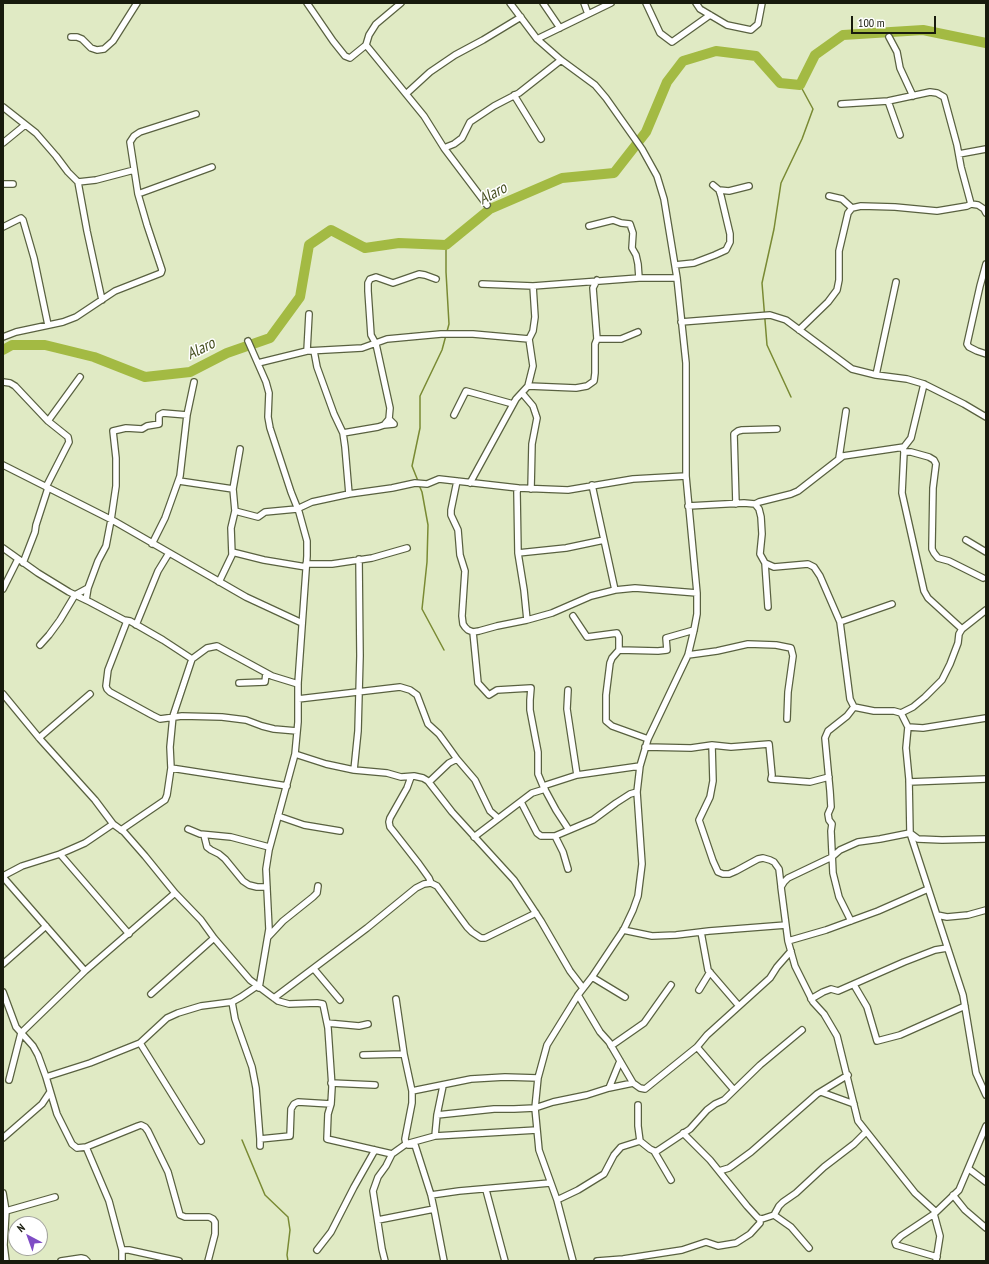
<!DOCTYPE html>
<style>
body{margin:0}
#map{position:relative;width:989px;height:1264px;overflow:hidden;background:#e0eac4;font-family:"PT Sans Narrow",sans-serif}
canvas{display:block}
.frame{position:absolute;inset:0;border:4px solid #181b0d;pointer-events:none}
.north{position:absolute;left:8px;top:1216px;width:40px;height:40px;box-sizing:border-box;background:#fff;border:1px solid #a3a49e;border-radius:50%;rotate:319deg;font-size:11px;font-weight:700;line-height:16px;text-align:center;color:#181b0d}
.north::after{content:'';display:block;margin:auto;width:14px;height:18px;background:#7f4dc5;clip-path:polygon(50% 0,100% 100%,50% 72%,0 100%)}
.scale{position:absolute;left:851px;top:16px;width:85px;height:18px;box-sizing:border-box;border:2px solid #181b0d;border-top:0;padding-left:5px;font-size:12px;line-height:14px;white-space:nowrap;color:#181b0d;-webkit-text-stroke:3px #fff;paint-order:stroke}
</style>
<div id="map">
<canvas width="989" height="1264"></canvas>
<div class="frame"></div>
<div class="north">N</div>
<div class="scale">100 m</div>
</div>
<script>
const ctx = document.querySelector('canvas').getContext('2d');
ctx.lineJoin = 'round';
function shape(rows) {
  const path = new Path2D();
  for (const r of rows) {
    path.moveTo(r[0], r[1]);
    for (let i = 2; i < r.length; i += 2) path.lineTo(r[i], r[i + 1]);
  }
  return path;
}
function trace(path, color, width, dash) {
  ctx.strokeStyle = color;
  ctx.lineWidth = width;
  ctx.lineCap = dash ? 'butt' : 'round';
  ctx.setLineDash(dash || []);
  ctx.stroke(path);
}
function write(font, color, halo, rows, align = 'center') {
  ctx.font = font + ' "PT Sans Narrow",sans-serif';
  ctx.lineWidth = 3;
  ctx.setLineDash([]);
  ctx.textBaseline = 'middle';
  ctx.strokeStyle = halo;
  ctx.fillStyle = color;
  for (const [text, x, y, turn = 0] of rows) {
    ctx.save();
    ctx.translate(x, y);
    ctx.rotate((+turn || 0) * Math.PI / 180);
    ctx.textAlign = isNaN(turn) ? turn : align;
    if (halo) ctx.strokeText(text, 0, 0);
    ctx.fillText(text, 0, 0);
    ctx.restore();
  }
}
trace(shape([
 [791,397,767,345,762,283,774,229,781,183,802,139,813,109,800,85],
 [418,481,412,466,420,428,420,396,442,350,449,324,446,272,446,245],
 [419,485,422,492,428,525,427,562,422,609,444,650],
 [242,1140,265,1195,288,1217,290,1230,287,1255,288,1261]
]), '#798a33', 1.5);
trace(shape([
 [3,350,12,345,45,345,94,357,145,377,190,372,227,353,270,338,300,297,309,245,331,230,365,248,399,243,446,245,490,209,562,178,614,173,646,132,667,82,683,61,716,51,756,56,780,83,800,85,815,55,843,35,923,30,986,43]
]), '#a3ba43', 10);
const minor = shape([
 [307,3,333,41,345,56,350,58,366,45],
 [401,3,376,24,369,35,366,45,424,116,444,148,487,205],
 [510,3,537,39,561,60,595,85,606,98,642,149,657,176,664,199,677,278,686,363,686,476,697,593,697,614,694,630,688,655,648,739,640,766,637,792,642,864,638,896,633,910,624,929,592,977,578,995,547,1045,538,1078,535,1108,539,1150,557,1200,573,1261],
 [543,3,560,28],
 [584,3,588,14],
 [646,3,660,33,672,42,710,15],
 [696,3,700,9,727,25,751,30,758,24,762,3],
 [71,37,77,37,82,39,91,48,97,50,104,49,113,41,137,3],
 [889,37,897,52,900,68,913,96],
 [537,39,611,3],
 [406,94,430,72,455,55,483,40,521,17],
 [514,95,541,139],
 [888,101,900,135],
 [841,104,888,101,930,92,937,93,944,97,957,145,961,167,971,204],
 [3,107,36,133,56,156,68,172,78,182,96,180,134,170],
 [3,143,25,125],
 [444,148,454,144,462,138,470,122,494,106,519,93,561,60],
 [959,154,986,149],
 [78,182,87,231,102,300],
 [3,184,13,184],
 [719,190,729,191,749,186],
 [138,194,212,167],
 [829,196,842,199,852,208],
 [589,226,613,220,621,223,630,224,633,233,632,248,636,255,638,264,639,278],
 [3,227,21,218,23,220,34,258,48,325],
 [986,264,980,286,967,344,969,347,977,351,986,354],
 [675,265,694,263,715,255,726,250,730,242,730,234,721,196,719,190,713,185],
 [482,284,533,286],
 [681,322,770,315,786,320,852,369,876,375,907,379,924,384,964,404,986,417],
 [799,330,828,302,837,290,839,280,839,251,848,213,852,208,861,206,895,207,937,211,967,206,971,204,978,205,984,209,986,213],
 [3,337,16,332,63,322,76,317,115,291,161,273,162,270,147,225,138,194,130,142,134,136,140,132,196,114],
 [597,339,621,339,638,332],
 [248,341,266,382,269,393,268,417,270,428,291,492,299,512,307,541,307,556,298,683,298,722,295,754,269,850,266,869,269,929,259,988],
 [307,351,309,314],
 [314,351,317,367,334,414,343,433,345,447,349,494],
 [258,363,307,351,362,348,387,339,441,334,473,334,529,339],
 [876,375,896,282],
 [3,382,10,383,15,386,48,421,68,437,69,442,46,487],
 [528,386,576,388,587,386,594,381,595,373,595,344,597,339,593,288,597,280],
 [522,393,533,406,537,418,532,444,531,489],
 [454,415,466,391,513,404],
 [48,421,80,377],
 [384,425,394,424,389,419],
 [343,433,378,427,384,425,389,419,390,408,376,344,371,335,368,291,368,283,370,279,376,277,393,283,419,274,425,275,436,279],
 [903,448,904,452,902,493,924,591,928,598,962,629],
 [904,452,911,452,929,457,934,460,936,464,933,488,932,545,932,549,934,553,938,558,949,561,983,578],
 [839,458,846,411],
 [3,465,114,521,246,597,302,623],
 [179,481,233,489,235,511,231,528,232,555,219,582],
 [457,481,451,510,451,515,458,530,460,555,465,571,462,616,463,624,465,627,468,630,473,632,479,631,497,626,527,620,552,613,591,596,615,590,635,588,697,593],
 [470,483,516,399,528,386,533,366,529,339,533,331,535,317,533,286,639,278,677,278],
 [592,485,615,590],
 [518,488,517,492,518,553,524,590,527,620],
 [233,489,240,449],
 [736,504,734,434,738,431,742,430,777,429],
 [755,504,759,502,791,494,798,491,843,456,904,447,911,438,924,384],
 [688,506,744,503,755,504,759,509,761,517,762,534,760,554,765,563,774,567,808,564,814,567,820,576,840,622,850,699,854,707,874,711,894,711,901,713,908,727,923,728,986,718],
 [235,511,258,517,265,512,297,509,312,502,349,494,392,488,415,483,427,484,439,479,518,488,568,490,633,479,686,476],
 [966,540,986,552],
 [152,544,165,518,180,476,187,415,194,382],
 [3,548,38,573,69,592,90,602,124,620,130,621,163,640,192,659],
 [232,552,264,560,306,567],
 [518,553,566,548,604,540],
 [23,563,35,532,36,525,48,488],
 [765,563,768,607],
 [306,564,332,564,372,558,407,548],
 [3,589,18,559],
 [86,600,88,588,98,561,106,546,111,520,116,486,116,458,113,431,126,428,142,429,147,426,159,424,159,415,163,413,187,415],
 [573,616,587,637,617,633,619,637,619,650],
 [127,621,108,670,106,686,107,689,110,692,152,715,160,719,182,716,222,717,246,720,262,726,274,729,297,731],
 [840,622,892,604],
 [136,625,158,571,169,553],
 [473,632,478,683,489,695,497,690,531,688,530,700,530,710,538,752,538,774,543,786,556,810,569,830],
 [40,645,49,635,60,620,75,595,88,588],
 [688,655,717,651,748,644,776,645,791,648,793,656,788,692,787,719],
 [239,683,265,682,266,673],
 [568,690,567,709,577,775],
 [3,694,40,739,95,800,113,824,124,832,145,856,175,893,201,920,214,938,250,980,278,1001,289,1004,317,1003,323,1004,328,1028,332,1087,331,1104,328,1114,327,1139,392,1154,406,1144,435,1136,437,1115,443,1086],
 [298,699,400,687,410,690,417,695,428,724,439,734,457,759],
 [901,713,913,707,925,697,942,680,950,664,958,643,959,634,962,629,986,610],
 [908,727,906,748,909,779,910,833,963,995,976,1073,986,1095],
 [39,738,90,694],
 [648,739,612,726,606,721,606,695,610,663,612,658,619,650,658,651,667,650,666,638,694,630],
 [712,745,713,781,710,797,699,820,713,861,718,872,723,874,729,874,736,871,758,859,763,858,770,860,774,862,779,869,781,886],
 [645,747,691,748,712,745,731,747,769,744,772,775,771,779,810,782,829,777],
 [295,754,326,764,354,770,387,773,401,777,414,776,423,778,428,781,452,812,514,880,541,921,570,971,583,988],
 [171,768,287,786],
 [354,770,358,731,360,656,359,559],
 [411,777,407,788,390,818,389,822,390,827,394,832,419,864,429,878,431,883],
 [429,782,449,763,457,759,475,780,490,811,498,818],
 [909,782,986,779],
 [543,786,577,775,640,766],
 [521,802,537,833,541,836,555,836,593,820,616,803,630,794,637,792],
 [278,816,304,825,340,831],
 [188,829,200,834,231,837,269,847],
 [121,830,165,800,167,795,171,768,170,747,173,716,192,659,207,648,217,646,272,676,298,684],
 [204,835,207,847,211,850,219,854,225,859,243,881,249,885,257,887,267,887],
 [555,836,563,852,568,869],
 [474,837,532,793,545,789],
 [60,854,129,934],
 [3,876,22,866,60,854,85,843,113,824],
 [3,877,85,971],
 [937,915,947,917,968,915,986,910],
 [851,921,839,897,833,873,831,831,832,824,829,820,828,814,831,807,830,791,825,738,828,731,847,716,854,707],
 [623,930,652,936,676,935,709,931,786,925],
 [701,932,708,970,739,1006],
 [268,937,283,921,313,897,317,893,318,886],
 [788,941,826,930,878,911,928,889],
 [3,964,46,926],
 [314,969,340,1000],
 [592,977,625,997],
 [854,985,867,1007,877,1041,900,1035,965,1006],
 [699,990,710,972],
 [3,992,16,1027,33,1046,38,1055,46,1077,57,1114,72,1144,77,1148,86,1147,138,1126,141,1125,145,1127,148,1131,168,1172,180,1215,185,1217,209,1217,213,1219,215,1222,215,1234,208,1261],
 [151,994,214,938],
 [578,995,600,1032,609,1042,633,1083,640,1088,645,1089,697,1047,707,1035,770,978,777,967,791,951],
 [274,998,367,928,416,888,424,884,431,883,437,886,467,927,472,932,481,938,485,938,536,913],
 [396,999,404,1054],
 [811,999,823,992,831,989,838,991,904,962,935,950,947,948],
 [232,1002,235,1019,252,1067,256,1088,260,1139,260,1146],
 [327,1023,359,1026,368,1024],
 [140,1043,201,1141],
 [611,1046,644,1023,671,985],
 [697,1047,734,1090],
 [363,1055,404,1054,412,1091],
 [46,1077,90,1063,140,1043,167,1018,178,1013,201,1006,232,1002,241,997,257,986],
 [9,1080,21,1033,85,971,175,893],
 [331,1083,375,1085],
 [609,1088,633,1083],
 [821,1092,854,1104],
 [638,1105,638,1126,640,1141,650,1149,654,1151,657,1151,690,1129,707,1110,715,1104,724,1100,760,1065,802,1030],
 [437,1115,494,1109,514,1109,535,1108,553,1102,587,1095,609,1088,620,1061],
 [683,1133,710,1160,747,1206,758,1218,762,1219,774,1215,791,1227,809,1248],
 [435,1136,537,1130],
 [3,1138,42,1104,50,1092],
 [260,1139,290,1136,291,1109,294,1104,298,1102,331,1104],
 [406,1144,405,1139,412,1103,412,1091,471,1079,505,1077,538,1078],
 [408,1145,415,1145,431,1195,434,1209,444,1261],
 [86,1147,109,1201,122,1250,129,1250,179,1261],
 [654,1151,671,1180],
 [969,1169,986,1182],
 [719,1171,729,1168,751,1152,817,1094,848,1075],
 [486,1190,505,1261],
 [3,1193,6,1211,4,1245,6,1261],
 [431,1195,459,1191,550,1183],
 [953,1195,965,1210,986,1228],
 [557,1200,578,1190,604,1174,614,1155,621,1147,640,1141],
 [6,1211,55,1197],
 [936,1212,915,1193,858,1121,837,1036,824,1014,813,1002,795,966,788,941,781,887,784,882,788,878,832,857,840,850,858,842,880,839,910,833,918,839,942,840,986,839],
 [934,1214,940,1236,936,1261],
 [774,1215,779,1206,783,1202,796,1193,824,1167,854,1144,866,1132],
 [378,1220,434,1209],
 [122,1250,122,1261],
 [317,1250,331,1232,354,1187,375,1150],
 [937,1257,896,1245,895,1242,901,1236,934,1214,959,1190,986,1126],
 [61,1261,81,1258,85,1259,87,1261],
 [385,1261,382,1249,373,1191,378,1177,386,1166,392,1154],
 [597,1261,623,1259,682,1250,706,1242,718,1246,736,1243,750,1234,760,1223,760,1219]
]);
trace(minor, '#596140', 8);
trace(minor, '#fff', 5.5);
write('italic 16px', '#454e1f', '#fff', [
 ["Alaro",493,194,-28],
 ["Alaro",201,349,-26]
]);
</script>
